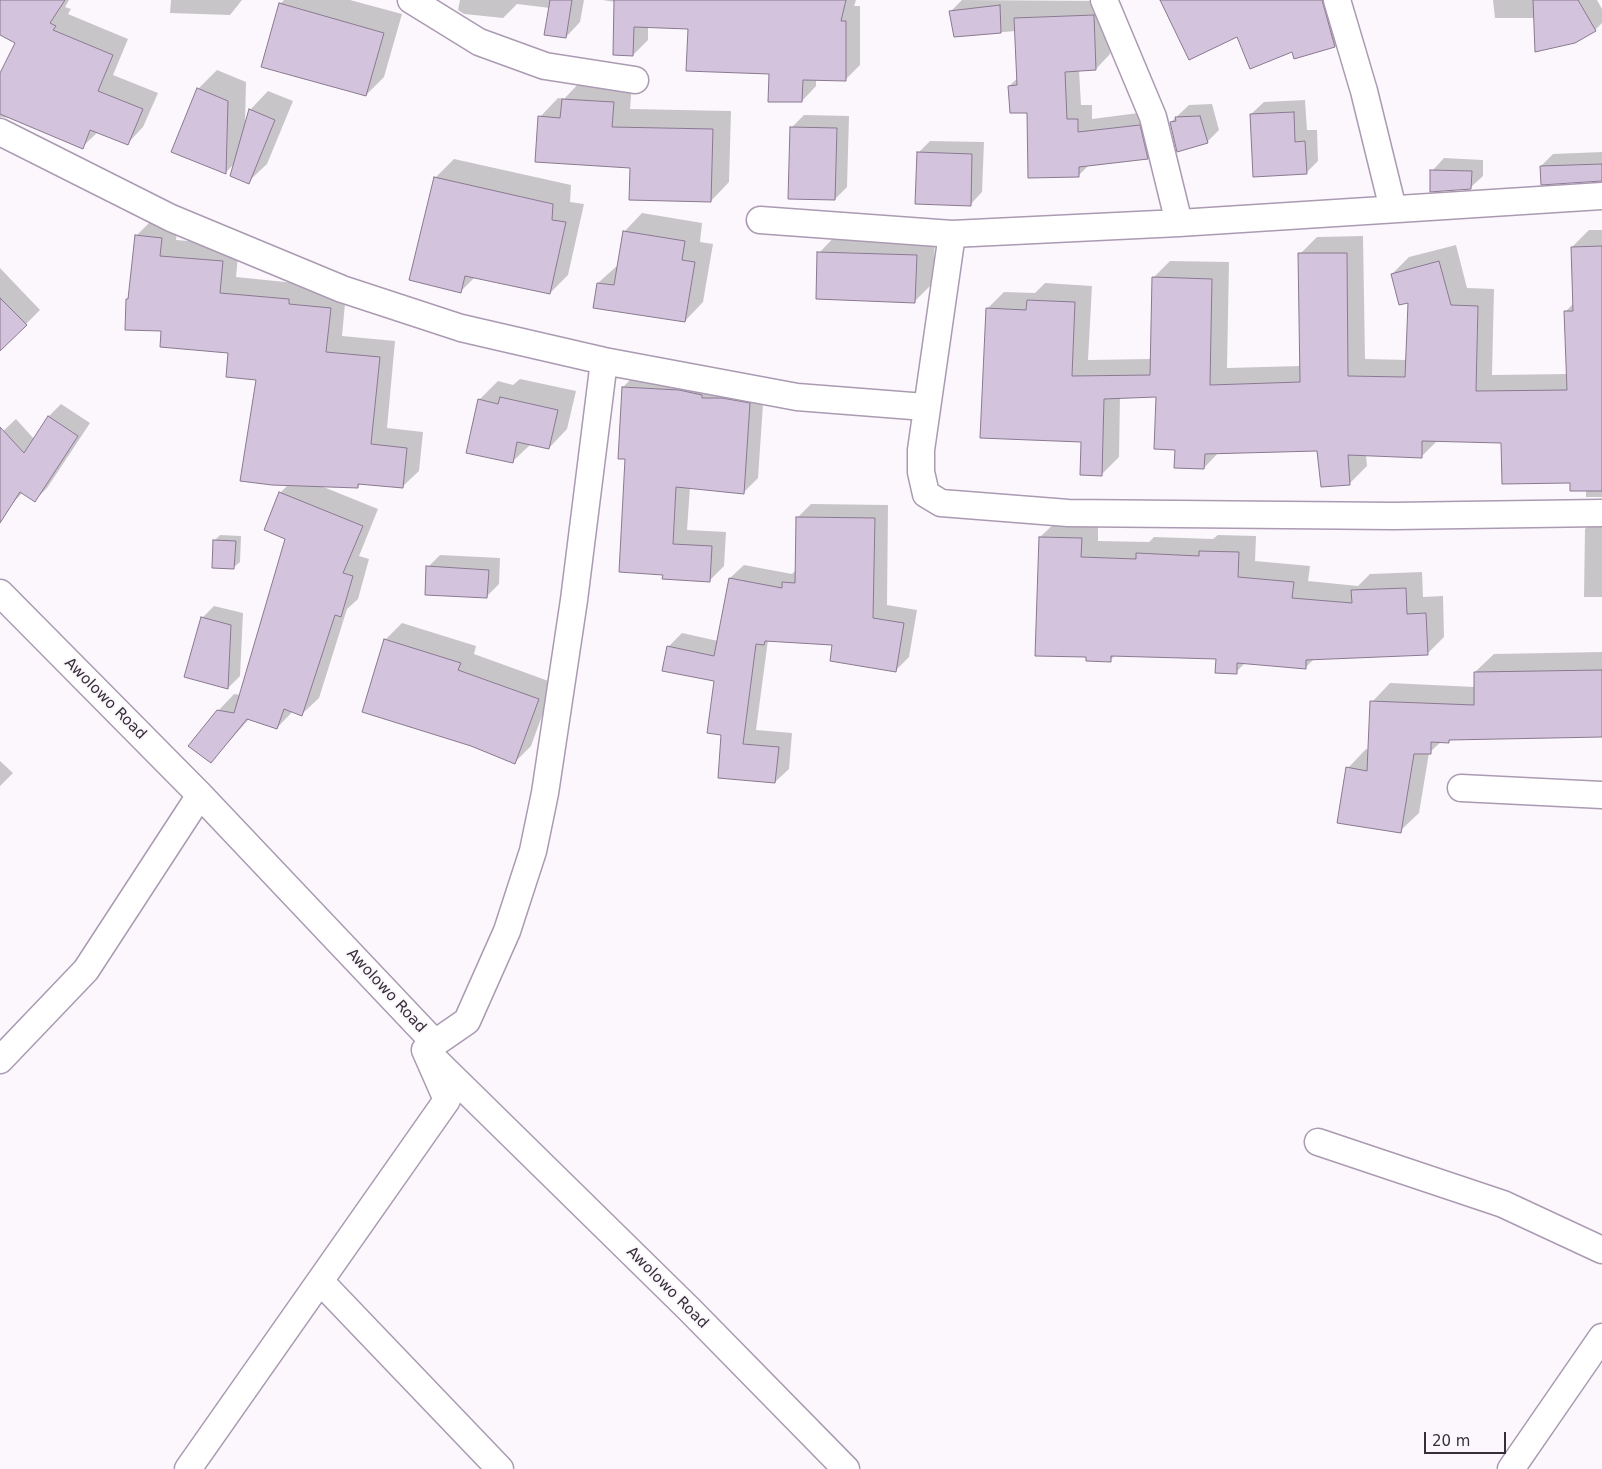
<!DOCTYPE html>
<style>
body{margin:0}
#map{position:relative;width:1602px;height:1469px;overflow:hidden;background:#fbf7fc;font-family:"DejaVu Sans",sans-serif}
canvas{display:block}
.scale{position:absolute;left:1424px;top:1432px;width:82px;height:22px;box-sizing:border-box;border:2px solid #362f39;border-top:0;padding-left:6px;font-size:15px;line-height:18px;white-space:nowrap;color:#362f39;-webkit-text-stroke:4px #fbf7fc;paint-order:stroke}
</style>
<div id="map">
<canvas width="1602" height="1469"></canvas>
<div class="scale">20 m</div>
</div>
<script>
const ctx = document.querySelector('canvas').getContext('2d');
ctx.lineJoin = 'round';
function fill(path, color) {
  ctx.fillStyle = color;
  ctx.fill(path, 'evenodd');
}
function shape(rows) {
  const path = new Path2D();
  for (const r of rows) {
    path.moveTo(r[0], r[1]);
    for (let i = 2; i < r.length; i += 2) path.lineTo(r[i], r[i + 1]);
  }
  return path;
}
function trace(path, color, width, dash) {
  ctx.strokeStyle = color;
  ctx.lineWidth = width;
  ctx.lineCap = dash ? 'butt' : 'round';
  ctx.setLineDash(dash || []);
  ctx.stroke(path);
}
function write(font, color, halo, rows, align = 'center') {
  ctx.font = font + ' "DejaVu Sans",sans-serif';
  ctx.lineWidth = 4;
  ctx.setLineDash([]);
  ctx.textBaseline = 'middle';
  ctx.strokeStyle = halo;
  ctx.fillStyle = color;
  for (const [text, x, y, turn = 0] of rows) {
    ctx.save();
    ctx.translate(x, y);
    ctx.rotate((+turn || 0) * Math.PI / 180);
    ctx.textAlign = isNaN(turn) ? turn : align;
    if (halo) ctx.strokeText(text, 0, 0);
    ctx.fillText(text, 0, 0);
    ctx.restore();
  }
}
fill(shape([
 [0,0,69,0,65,7,71,9,68,14,128,39,113,75,158,93,143,127,127,144,98,132,82,147,11,118,0,117,0,76,16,42,0,34],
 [171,0,242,0,230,15,170,13],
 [284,0,350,0,402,14,384,77,366,95,280,4],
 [460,0,584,0,580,22,566,37,550,8,517,4,503,18,464,14,458,10],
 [603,0,856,0,854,6,860,6,860,65,845,80,816,79,816,86,802,101,770,73,689,28,648,26,648,40,633,55,615,2],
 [962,0,1108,1,1110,54,1096,69,1079,70,1081,105,1092,105,1092,119,1154,111,1162,144,1147,158,1089,165,1078,176,1009,86,1018,78,1016,31,955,36,951,11],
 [1162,0,1343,0,1352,29,1335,46,1293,50,1238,36],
 [1493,0,1597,0,1602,9,1602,23,1595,30,1535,18,1495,18],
 [217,70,246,82,245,125,250,110,268,91,293,101,267,164,248,182,235,163,225,173,198,89],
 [581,81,632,84,630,109,731,111,729,182,711,201,631,167,540,117,558,98,564,99],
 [1305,100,1307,130,1317,130,1318,161,1306,173,1251,114,1264,102],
 [1212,104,1219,130,1207,142,1171,122,1189,105],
 [804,115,849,116,847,187,835,199,792,127],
 [930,141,984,142,982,192,970,205,918,153],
 [1602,152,1602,180,1541,166,1553,154],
 [1444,158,1483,160,1483,176,1470,188,1432,171],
 [454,159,571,185,570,202,584,204,568,275,550,293,475,277,461,291,435,178],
 [642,213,702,223,700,242,713,244,703,302,685,321,598,283,618,265,624,232],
 [153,219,178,222,176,240,239,245,236,277,305,284,305,289,346,293,342,336,395,341,387,428,423,432,419,471,402,487,361,483,358,487,321,486,378,509,359,556,369,559,358,599,347,609,319,698,302,714,293,711,277,728,249,719,211,762,218,711,234,694,241,695,287,538,280,493,288,485,257,379,230,352,162,330,127,299,130,297,136,236],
 [1589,230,1602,230,1602,497,1586,497,1586,490,1503,442,1438,440,1421,457,1366,455,1367,466,1350,483,1322,486,1318,450,1219,452,1204,468,1176,448,1157,396,1120,397,1119,457,1102,474,1083,440,987,309,1004,292,1035,293,1045,283,1092,286,1088,360,1151,359,1153,278,1170,261,1229,262,1227,368,1301,366,1300,254,1317,237,1363,236,1365,359,1407,360,1409,301,1392,274,1409,257,1456,245,1467,288,1494,289,1492,375,1568,374,1566,311,1574,303,1572,247],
 [837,234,935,237,933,283,915,301,819,253],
 [0,268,40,310,7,343,0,336],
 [638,372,764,389,758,478,744,492,690,487,687,530,726,532,724,566,709,581,664,573,626,458,623,387],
 [520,379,576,391,567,429,549,448,531,444,512,462,479,400,498,381,513,385],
 [61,404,90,423,47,488,35,500,23,492,10,506,0,499,0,434,16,419,34,439,49,416],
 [811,504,888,505,887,605,917,610,909,657,895,671,834,644,768,640,756,730,792,733,789,769,775,782,723,734,715,680,668,647,682,633,718,641,730,578,744,565,792,574,796,570,797,518],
 [1602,512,1602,597,1584,597,1585,529],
 [1057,521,1098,522,1098,541,1149,542,1154,537,1213,539,1218,535,1256,536,1255,561,1310,566,1308,581,1358,586,1370,574,1422,572,1423,597,1443,596,1444,637,1427,654,1315,658,1305,668,1245,663,1236,672,1217,658,1116,655,1110,660,1087,656,1040,537],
 [220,535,241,536,240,562,234,567,214,541],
 [440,555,500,558,499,584,487,596,428,567],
 [214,606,243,613,240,676,228,688,202,618],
 [402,623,476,646,474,654,554,683,531,746,515,762,385,640],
 [1602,652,1602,736,1451,739,1448,742,1442,741,1429,753,1419,813,1400,831,1348,768,1366,749,1369,750,1372,702,1390,683,1475,687,1475,672,1494,654],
 [0,761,13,773,0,786]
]), '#0003');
const building = shape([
 [0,0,65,0,50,23,56,26,53,30,113,55,98,91,143,109,128,145,90,130,83,149,0,114,0,73,15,43,0,35,0,0],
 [550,0,572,0,566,38,544,35,550,0],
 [614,0,846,0,841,21,846,21,846,81,803,80,802,102,768,102,769,74,686,71,688,29,634,27,633,56,613,55,614,0],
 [1160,0,1322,0,1335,47,1294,59,1292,52,1250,69,1237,37,1189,60,1160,0],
 [1533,0,1578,0,1596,31,1575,43,1535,52,1533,0],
 [279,3,384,33,366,96,261,67,279,3],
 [1000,5,1001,33,954,37,949,11,1000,5],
 [1094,15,1096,70,1065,72,1067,119,1078,119,1078,132,1140,125,1148,159,1079,167,1079,177,1028,178,1027,113,1010,113,1008,86,1017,85,1014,18,1094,15],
 [197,88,228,101,226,174,171,152,197,88],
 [562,99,614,102,612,127,713,129,711,202,629,200,630,168,535,162,538,116,560,118,562,99],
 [249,109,275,120,249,184,230,176,249,109],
 [1294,112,1295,142,1305,141,1307,174,1253,177,1250,114,1294,112],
 [1200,116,1208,143,1177,152,1170,122,1176,121,1175,117,1200,116],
 [790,127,837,128,835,200,788,199,790,127],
 [917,152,972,154,971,206,915,204,917,152],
 [1602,164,1602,181,1541,185,1540,166,1602,164],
 [1430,170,1472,171,1471,189,1430,192,1430,170],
 [434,177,553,204,552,220,566,222,550,294,465,276,461,293,409,280,434,177],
 [623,231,685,241,682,260,695,262,685,322,593,308,597,283,614,285,623,231],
 [135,235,162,238,160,256,223,261,220,293,289,299,289,304,331,308,326,352,380,357,371,444,407,448,403,488,358,484,358,488,272,485,240,481,256,380,226,377,228,353,160,347,161,331,125,330,126,299,128,299,135,235],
 [1602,246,1602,491,1570,491,1570,483,1502,484,1501,443,1422,441,1422,458,1348,455,1350,485,1321,487,1317,451,1205,454,1204,469,1174,468,1175,450,1154,449,1156,397,1104,399,1102,476,1080,475,1081,442,980,438,986,308,1026,310,1027,300,1075,302,1072,376,1150,375,1152,277,1212,279,1210,385,1300,382,1298,253,1347,253,1348,376,1405,377,1408,303,1399,305,1391,274,1439,261,1451,305,1478,306,1476,391,1567,390,1564,311,1573,311,1571,247,1602,246],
 [817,252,917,255,915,303,816,299,817,252],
 [0,298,27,325,0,351,0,298],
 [622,387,679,390,702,395,702,398,722,398,750,403,744,494,676,487,673,544,712,546,710,582,662,579,663,575,619,572,625,459,618,459,622,387],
 [500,397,558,410,549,449,517,442,513,463,466,453,478,399,498,404,500,397],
 [48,416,78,436,35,502,20,492,0,523,0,427,24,453,48,416],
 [279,492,363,526,343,573,353,576,341,617,335,615,302,716,284,709,277,729,247,719,211,763,188,746,217,710,234,713,285,539,264,530,279,492],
 [796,517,875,518,873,618,904,623,896,672,830,661,832,645,765,641,764,645,756,644,743,744,779,747,775,783,718,778,721,735,707,733,714,681,662,671,667,646,714,656,729,578,782,588,782,582,795,583,796,517],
 [1039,537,1082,538,1081,557,1136,559,1136,553,1199,556,1199,551,1239,552,1238,577,1294,582,1292,598,1352,603,1351,590,1406,588,1407,614,1426,613,1428,655,1306,660,1306,669,1237,663,1237,674,1215,673,1216,659,1111,656,1111,662,1086,661,1086,657,1035,656,1039,537],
 [213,540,236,541,234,569,212,568,213,540],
 [426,566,489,570,487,598,425,595,426,566],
 [201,617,231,625,228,689,184,677,201,617],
 [384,639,461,663,458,670,539,699,515,764,471,746,362,712,384,639],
 [1602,670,1602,737,1449,740,1449,743,1431,742,1431,754,1414,754,1401,833,1337,823,1346,767,1367,771,1370,701,1474,705,1474,672,1602,670]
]);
fill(building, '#d4c3dc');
trace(building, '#897990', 1);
const street = shape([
 [411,0,479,42,545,66,635,80],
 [1104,0,1153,117,1179,223],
 [1337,0,1364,91,1393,209],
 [0,132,171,218,342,289,461,328,604,361,797,397,925,407],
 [760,220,952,234,1179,223,1602,196],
 [952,234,921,450,921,472,926,494,941,503,1068,513,1394,516,1602,513],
 [0,593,200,795,433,1041,425,1050,690,1310,846,1469],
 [1461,788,1602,795],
 [0,1060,86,970,200,795],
 [1318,1142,1503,1204,1602,1250],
 [321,1282,500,1469],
 [188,1469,447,1100,425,1050,467,1021,507,931,533,851,545,793,574,600,604,361],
 [1511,1469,1602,1337]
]);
trace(street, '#aa9ab2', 29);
trace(street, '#fff', 26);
write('15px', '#362f39', '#fbf7fc', [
 ["Awolowo Road",105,699,45],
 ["Awolowo Road",386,991,47],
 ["Awolowo Road",667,1288,45]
]);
</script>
